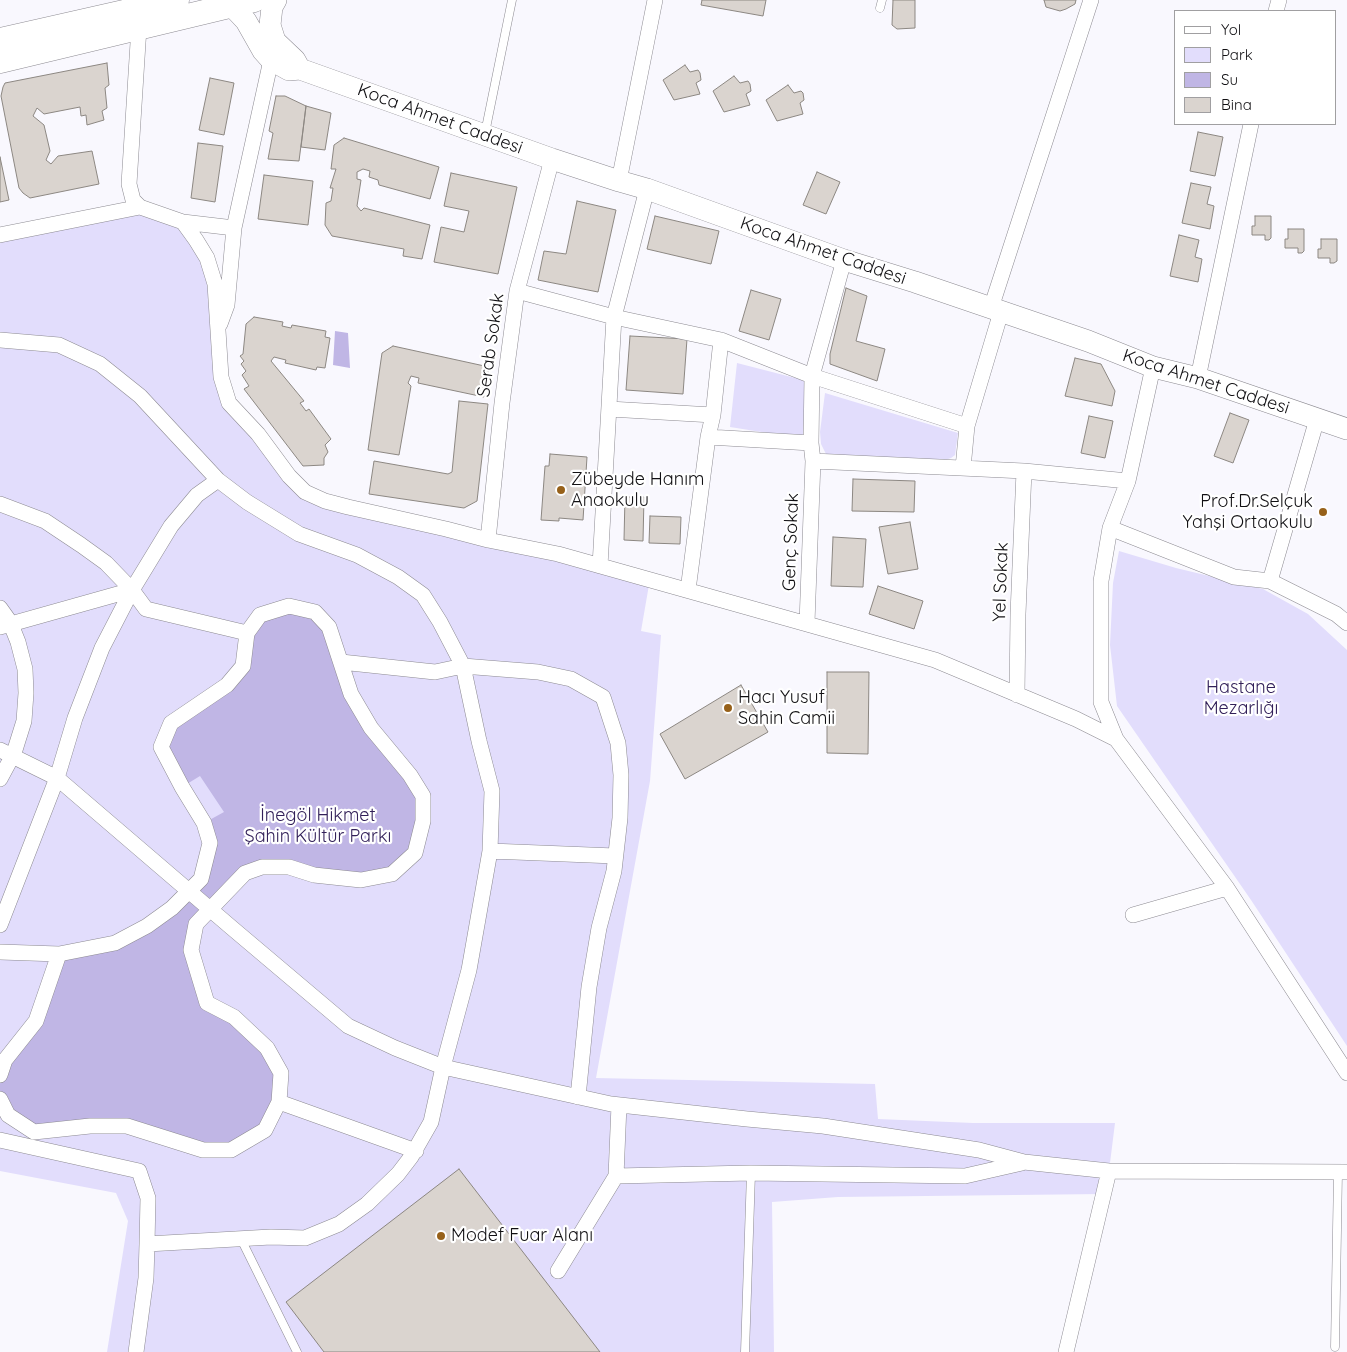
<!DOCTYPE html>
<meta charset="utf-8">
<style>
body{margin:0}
#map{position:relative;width:1347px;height:1352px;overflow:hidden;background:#f9f8fe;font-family:Quicksand,sans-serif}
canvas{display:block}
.legend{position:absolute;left:1174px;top:10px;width:162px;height:115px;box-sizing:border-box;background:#fff;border:1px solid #a09fa1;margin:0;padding:6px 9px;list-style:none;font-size:15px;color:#111013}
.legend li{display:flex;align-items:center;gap:10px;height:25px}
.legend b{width:25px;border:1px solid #a09fa1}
</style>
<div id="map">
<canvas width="1347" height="1352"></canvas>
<ul class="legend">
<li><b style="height:6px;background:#fff"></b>Yol</li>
<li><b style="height:14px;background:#e2ddfc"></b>Park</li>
<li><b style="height:14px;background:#c0b6e5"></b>Su</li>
<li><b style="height:14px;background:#dad4cf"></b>Bina</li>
</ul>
</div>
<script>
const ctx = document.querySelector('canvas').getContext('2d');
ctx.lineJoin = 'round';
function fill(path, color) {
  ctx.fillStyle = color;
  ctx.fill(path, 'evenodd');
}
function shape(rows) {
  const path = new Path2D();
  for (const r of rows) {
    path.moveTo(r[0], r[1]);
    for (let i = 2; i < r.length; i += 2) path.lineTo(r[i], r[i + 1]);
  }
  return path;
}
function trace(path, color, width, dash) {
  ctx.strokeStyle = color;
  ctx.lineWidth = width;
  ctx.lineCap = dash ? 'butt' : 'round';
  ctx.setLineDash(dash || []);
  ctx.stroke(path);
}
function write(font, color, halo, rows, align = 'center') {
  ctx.font = font + ' Quicksand,sans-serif';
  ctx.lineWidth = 4.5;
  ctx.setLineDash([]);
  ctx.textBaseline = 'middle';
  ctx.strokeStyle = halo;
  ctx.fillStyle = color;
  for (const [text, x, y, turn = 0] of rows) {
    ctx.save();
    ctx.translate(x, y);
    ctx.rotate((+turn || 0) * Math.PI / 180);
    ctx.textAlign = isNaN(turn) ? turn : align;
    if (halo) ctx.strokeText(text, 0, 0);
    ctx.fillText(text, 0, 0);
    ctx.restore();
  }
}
fill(shape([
 [140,207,183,222,207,258,229,403,305,491,650,579,641,631,661,635,650,781,596,1078,875,1084,878,1119,973,1123,1115,1123,1109,1171,1103,1194,838,1197,772,1202,774,1352,107,1352,128,1221,116,1193,0,1171,0,235],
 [737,363,803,380,806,386,804,424,803,434,799,438,730,427],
 [825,393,958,433,955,455,951,458,945,460,835,458,826,454,821,444,820,432],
 [1119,551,1176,568,1263,589,1308,614,1347,650,1347,1046,1251,900,1117,706,1110,645,1113,583]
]), '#e2ddfc');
fill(shape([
 [335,331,348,333,350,368,333,365],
 [315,612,351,694,423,796,415,853,392,874,361,880,262,867,196,924,191,950,207,1003,234,1017,281,1073,265,1130,231,1150,127,1126,34,1132,0,1099,0,1075,36,1021,59,954,115,943,201,879,204,823,224,812,200,776,182,787,161,747,171,723,227,685,260,615]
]), '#c0b6e5');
const building = shape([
 [702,0,766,0,763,16,701,5,702,0],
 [893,0,915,0,915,28,897,29,892,25,893,0],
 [1044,0,1076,0,1075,4,1066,9,1060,11,1046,7,1044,0],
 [107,63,109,85,105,88,107,108,102,111,104,120,87,125,86,115,81,116,80,107,44,114,37,108,33,116,44,125,50,151,46,160,51,164,58,156,92,151,99,184,30,198,23,193,19,188,1,96,3,87,5,83,107,63],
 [685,65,690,72,698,70,700,73,701,80,696,83,700,94,674,100,663,80,685,65],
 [734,76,740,83,748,81,750,84,751,91,746,94,750,105,724,112,713,91,734,76],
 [210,78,234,83,224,135,199,130,210,78],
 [788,85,794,93,801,91,803,93,804,100,800,103,803,114,777,121,766,100,788,85],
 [276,96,285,96,306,106,299,161,268,159,273,133,269,131,276,96],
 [306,106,331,113,325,150,301,147,306,106],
 [1198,132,1223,137,1215,176,1190,171,1198,132],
 [344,138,439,167,430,199,379,185,378,180,369,177,370,171,363,169,357,172,357,179,361,180,357,206,361,211,364,208,430,225,422,259,403,256,404,249,332,236,325,225,326,203,331,201,333,188,330,188,336,169,331,169,334,145,344,138],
 [198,143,223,146,215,202,191,198,198,143],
 [0,157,9,200,0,202,0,157],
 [817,172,840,182,826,214,803,205,817,172],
 [451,173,517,187,498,274,434,262,441,227,464,232,469,211,444,206,451,173],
 [264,175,313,181,308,225,258,219,264,175],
 [1191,183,1211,187,1207,204,1214,206,1210,229,1182,223,1191,183],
 [577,201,616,210,598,292,538,280,544,251,566,254,577,201],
 [655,216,719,231,711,264,647,249,655,216],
 [1255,216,1271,216,1271,238,1269,240,1265,240,1265,235,1252,235,1252,226,1255,226,1255,216],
 [1288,229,1304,229,1304,251,1302,253,1298,253,1298,248,1285,248,1285,239,1288,239,1288,229],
 [1179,235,1199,240,1195,257,1202,259,1198,282,1170,276,1179,235],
 [1321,239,1337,239,1337,261,1334,263,1330,263,1330,258,1318,258,1318,249,1321,249,1321,239],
 [846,288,867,296,856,341,885,349,877,381,830,364,830,354,846,288],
 [751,290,781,299,769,340,739,331,751,290],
 [254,317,283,322,282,326,291,328,292,325,326,331,325,337,330,338,325,368,317,367,316,370,285,363,286,360,274,357,271,361,304,401,300,403,306,411,309,409,331,439,325,445,328,452,324,458,324,465,303,466,244,389,249,386,242,375,246,371,241,364,244,361,240,356,243,354,246,324,254,317],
 [630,336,687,339,683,394,626,390,630,336],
 [393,346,489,367,484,397,418,383,419,378,411,376,408,383,411,386,399,455,368,450,382,353,393,346],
 [1075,358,1101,364,1115,391,1112,406,1065,396,1075,358],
 [459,401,488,404,477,501,464,508,369,494,374,461,448,474,452,472,459,401],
 [1230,413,1249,420,1233,463,1214,456,1230,413],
 [1089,416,1113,421,1105,458,1081,453,1089,416],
 [550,454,587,457,583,520,559,518,559,521,541,520,545,466,549,466,550,454],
 [853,479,915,481,914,512,852,511,853,479],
 [625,497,644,497,643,541,624,540,625,497],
 [650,516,681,517,680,544,649,543,650,516],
 [910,522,918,569,888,574,879,527,910,522],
 [833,537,866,539,863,587,831,586,833,537],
 [878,586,923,601,914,629,869,614,878,586],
 [827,672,869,672,868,754,827,753,827,672],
 [741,685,768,732,685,779,660,734,741,685],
 [459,1169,600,1352,324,1352,286,1302,459,1169]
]);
fill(building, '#dad4cf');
trace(building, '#8c8782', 1);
const lane = shape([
 [880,8,882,0],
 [485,133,512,0],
 [241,1239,297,1352],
 [1335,1347,1338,1172],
 [745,1352,751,1173]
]);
const street = shape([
 [1276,11,1279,0],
 [139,27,129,184,133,200,140,207,183,222,196,240,207,258,215,284,221,377,229,403,258,434,289,476,305,492,325,501,348,507,446,529,488,540,558,554,935,660,1076,719,1116,739],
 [619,181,655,0],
 [183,222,234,228],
 [0,235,140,207],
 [517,291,614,317,721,340,812,376,967,426],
 [991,308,1091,0],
 [220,324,227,305,234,228,271,60,274,51],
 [0,340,59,345,100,364,140,396,218,480,247,502,299,534,357,555,398,577,423,595,440,622,463,666,479,741,492,791,490,851,469,970,443,1067,431,1122,411,1157,398,1174,367,1204,339,1224,305,1238,271,1237,147,1244],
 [1153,367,1128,481,1110,528,1101,581,1101,702,1116,739,1227,888,1347,1073],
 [1198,378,1251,124],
 [609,409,713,415],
 [708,437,811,443],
 [813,461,1024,471,1128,481],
 [963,468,967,426,1001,312],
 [0,504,45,521,81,545,106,563,132,590,146,609,247,633],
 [1110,528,1234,577,1270,581,1336,614,1347,623],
 [488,540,502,403,517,291,552,159],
 [600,566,614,317,647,189],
 [1270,581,1317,419],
 [688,590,708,437,713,415,721,340],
 [0,608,10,622,18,642,25,669,26,693,24,721,14,753,0,779],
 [807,623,813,461,811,443,812,376,844,260],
 [0,627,132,590],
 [341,662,435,672,463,666,538,672,571,679,603,697,618,743,621,775,620,818,614,871,599,928,589,987,578,1097],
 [1017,695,1018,614,1024,471],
 [0,750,57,778,232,928,348,1026,395,1048,443,1067,611,1104,747,1119,823,1126,979,1150,1024,1162,1109,1171,1347,1172],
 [490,851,615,856],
 [1133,915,1227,888],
 [0,925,57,778,75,718,102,648,132,590,171,526,197,495,218,480],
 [0,952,59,954],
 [0,1075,5,1060,36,1021,59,954,115,943,147,926,172,908,201,879,210,843,204,823,182,787,161,747,171,723,227,685,243,666,247,633,260,615,289,606,315,612,329,627,351,694,371,728,410,775,423,796,423,821,415,853,392,874,361,880,314,875,289,867,262,867,245,873,196,924,191,950,207,1003,234,1017,267,1048,281,1073,279,1102,265,1130,231,1150,203,1150,127,1126,90,1126,34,1132,8,1115,0,1099],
 [279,1102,416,1151],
 [0,1140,139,1171,148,1198,147,1244,146,1278,136,1352],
 [616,1176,751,1173,965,1176,1022,1163],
 [558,1271,616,1176,619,1105],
 [1066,1352,1109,1171]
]);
const secondary = shape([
 [276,0,272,7,270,25,275,41,295,60,300,69],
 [232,6,246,21,263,51,271,60,289,70,300,69,552,159,619,181,647,189,844,260,915,282,1088,341,1153,367,1198,378,1347,429]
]);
const primary = shape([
 [0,40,177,0],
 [0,61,254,0]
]);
trace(lane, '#8d8b92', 9);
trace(street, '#8d8b92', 16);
trace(secondary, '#8d8b92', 22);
trace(primary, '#8d8b92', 25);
trace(lane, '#fff', 8);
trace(street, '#fff', 15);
trace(secondary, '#fff', 21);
trace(primary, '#fff', 24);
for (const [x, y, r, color] of [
 [561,490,5,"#97611a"],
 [1323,512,5,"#97611a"],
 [728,708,5,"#97611a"],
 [441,1236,5,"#97611a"]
]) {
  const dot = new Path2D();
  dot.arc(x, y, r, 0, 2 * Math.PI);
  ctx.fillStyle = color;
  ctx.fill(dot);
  trace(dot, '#fff', 2);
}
write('18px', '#111013', '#fff', [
 ["Koca Ahmet Caddesi",440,119,20],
 ["Koca Ahmet Caddesi",823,251,19],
 ["Serab Sokak",491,345,-82],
 ["Koca Ahmet Caddesi",1206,382,18],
 ["Genç Sokak",791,542,-88],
 ["Yel Sokak",1001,582,-88]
]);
write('18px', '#111013', '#fff', [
 ["Zübeyde Hanım",571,480],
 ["Anaokulu",571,501],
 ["Prof.Dr.Selçuk",1313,502,"right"],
 ["Yahşi Ortaokulu",1313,523,"right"],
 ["Hacı Yusuf",738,698],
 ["Sahin Camii",738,719],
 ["Modef Fuar Alanı",451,1236]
], 'left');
write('18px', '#322059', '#fff', [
 ["Hastane",1241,688],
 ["Mezarlığı",1241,709],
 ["İnegöl Hikmet",318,816],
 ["Şahin Kültür Parkı",318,837]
]);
</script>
